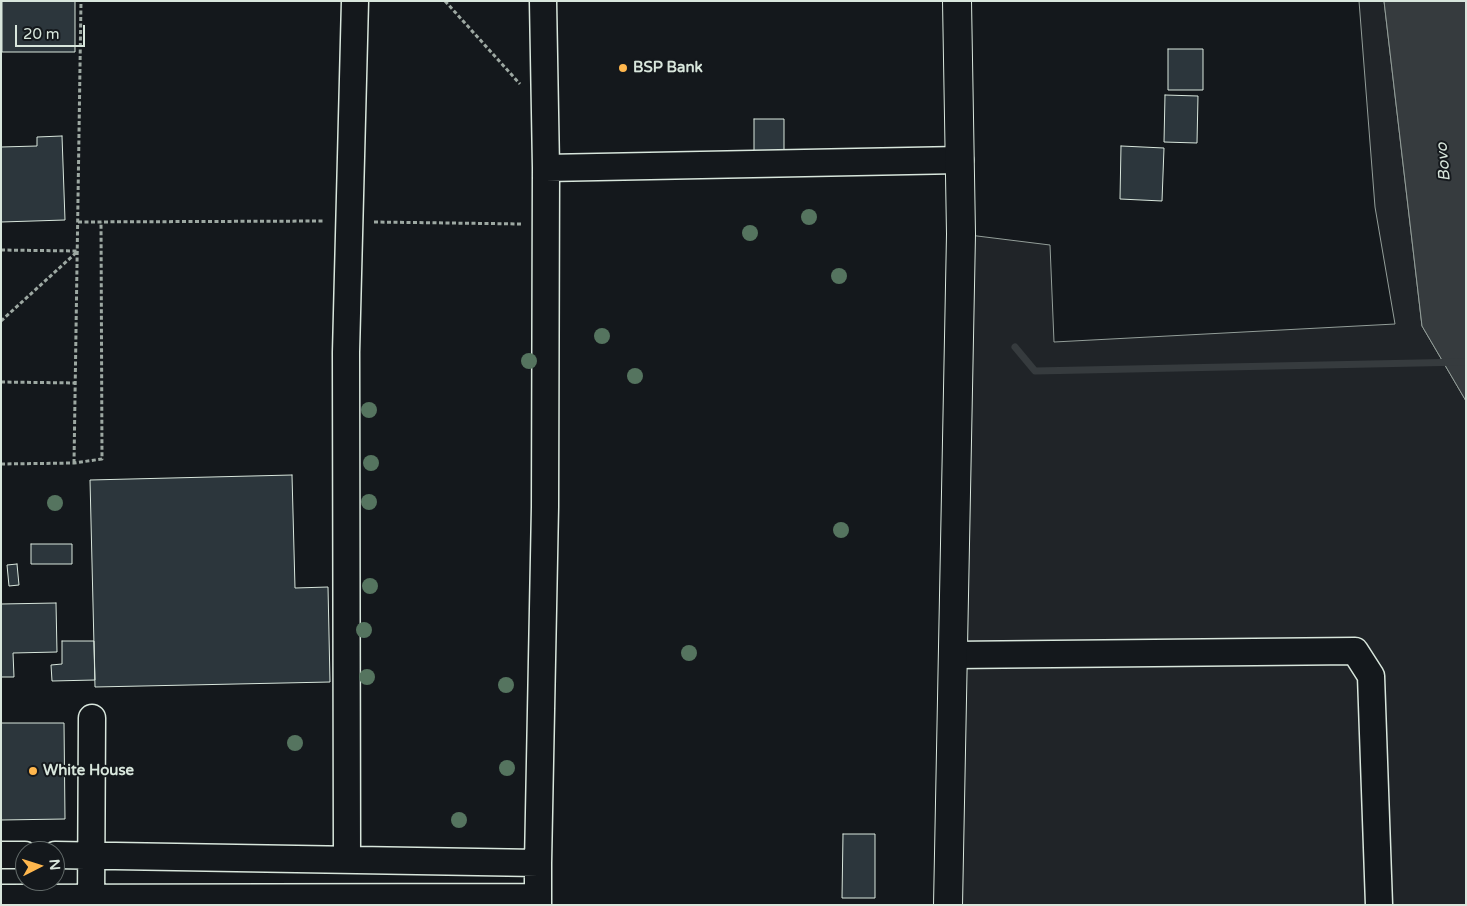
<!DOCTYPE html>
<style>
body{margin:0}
#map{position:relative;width:1467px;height:906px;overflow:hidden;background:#14181c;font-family:"Varela Round",sans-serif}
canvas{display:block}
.frame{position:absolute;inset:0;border:2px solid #d8e6dc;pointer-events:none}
.north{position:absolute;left:15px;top:841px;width:50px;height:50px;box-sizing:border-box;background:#14181c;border:1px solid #626a69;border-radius:50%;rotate:85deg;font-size:14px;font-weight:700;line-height:20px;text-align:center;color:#d8e6dc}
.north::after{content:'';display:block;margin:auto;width:18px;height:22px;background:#ffb74d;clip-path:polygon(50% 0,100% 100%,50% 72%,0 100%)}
.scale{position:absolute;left:15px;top:25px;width:70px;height:22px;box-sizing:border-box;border:2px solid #d8e6dc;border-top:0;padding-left:6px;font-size:15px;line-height:18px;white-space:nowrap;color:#d8e6dc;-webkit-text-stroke:4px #14181c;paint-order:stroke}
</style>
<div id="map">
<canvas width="1467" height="906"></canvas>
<div class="frame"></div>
<div class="north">N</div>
<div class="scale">20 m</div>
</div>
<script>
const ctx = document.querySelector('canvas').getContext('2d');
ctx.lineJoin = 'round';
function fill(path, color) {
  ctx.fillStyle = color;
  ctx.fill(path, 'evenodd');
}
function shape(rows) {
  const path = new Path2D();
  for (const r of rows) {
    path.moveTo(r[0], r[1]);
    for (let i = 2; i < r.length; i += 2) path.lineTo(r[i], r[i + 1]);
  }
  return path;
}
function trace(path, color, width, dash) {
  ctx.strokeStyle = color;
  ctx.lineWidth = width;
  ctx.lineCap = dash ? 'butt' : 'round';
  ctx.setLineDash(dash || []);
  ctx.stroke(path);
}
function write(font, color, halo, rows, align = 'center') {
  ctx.font = font + ' "Varela Round",sans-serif';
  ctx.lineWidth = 4;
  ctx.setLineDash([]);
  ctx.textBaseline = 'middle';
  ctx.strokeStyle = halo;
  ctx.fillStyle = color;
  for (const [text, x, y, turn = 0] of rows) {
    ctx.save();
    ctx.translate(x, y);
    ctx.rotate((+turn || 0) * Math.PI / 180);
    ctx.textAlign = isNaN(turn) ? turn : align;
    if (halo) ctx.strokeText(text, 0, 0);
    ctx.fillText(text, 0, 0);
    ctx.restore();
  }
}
const green = shape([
 [1359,1,1384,1,1422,326,1466,401,1466,905,948,905,961,234,1050,245,1054,342,1395,324,1375,207,1359,1]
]);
fill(green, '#202428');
trace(green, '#939e99', 1);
const water = shape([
 [1384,1,1466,1,1466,401,1422,326,1384,1]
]);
fill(water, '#363b3e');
trace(water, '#939e99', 1);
trace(shape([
 [1015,347,1035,371,1466,362]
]), '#363b3e', 7);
const building = shape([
 [2,1,75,1,75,52,2,52,2,1],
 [1168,49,1203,49,1203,90,1168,90,1168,49],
 [1165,95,1198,96,1197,143,1164,142,1165,95],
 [754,119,784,119,784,151,754,151,754,119],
 [62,136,65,220,1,222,1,147,37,146,37,137,62,136],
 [1121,146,1164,148,1162,201,1120,199,1121,146],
 [292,475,295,588,328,587,330,682,95,687,90,480,292,475],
 [31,544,72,544,72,564,31,564,31,544],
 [17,564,19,585,9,586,7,565,17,564],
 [56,603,57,652,13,653,14,677,1,677,1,604,56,603],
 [62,641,94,641,95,680,52,681,51,665,62,664,62,641],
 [1,723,64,723,65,819,1,820,1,723],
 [843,834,875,834,875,898,842,898,843,834]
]);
fill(building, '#2c363c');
trace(building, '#d8e6dc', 1);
const minor = shape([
 [546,168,960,160],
 [953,655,1355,651,1371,676,1379,905],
 [1,855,25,855],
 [55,855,538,863],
 [347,859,346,352,355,1],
 [1,898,538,897],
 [91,905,92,718],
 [538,905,538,863,545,507,546,168,543,1]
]);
const major = shape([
 [948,905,961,234,957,1]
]);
trace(minor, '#d8e6dc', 29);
trace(major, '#d8e6dc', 30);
trace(shape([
 [445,1,520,84],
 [78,222,325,221],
 [374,222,523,224],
 [1,250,78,251],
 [1,321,78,251],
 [1,382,76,383],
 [74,463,81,1],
 [1,464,74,463,102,459,101,222]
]), '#9da8a2', 3, [4, 2.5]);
trace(minor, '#14181c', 26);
trace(major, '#14181c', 28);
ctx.fillStyle = '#55745f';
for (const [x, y] of [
 [809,217],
 [750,233],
 [839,276],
 [602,336],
 [529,361],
 [635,376],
 [369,410],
 [371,463],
 [369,502],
 [55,503],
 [841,530],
 [370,586],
 [364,630],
 [689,653],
 [367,677],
 [506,685],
 [295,743],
 [507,768],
 [459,820]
]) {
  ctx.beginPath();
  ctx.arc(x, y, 8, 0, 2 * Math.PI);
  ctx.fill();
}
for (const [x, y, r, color] of [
 [623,68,5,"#ffb74d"],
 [33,771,5,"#ffb74d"]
]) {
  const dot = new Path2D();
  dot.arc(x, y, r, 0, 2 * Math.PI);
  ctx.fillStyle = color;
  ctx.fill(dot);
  trace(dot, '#14181c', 2);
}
write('bold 15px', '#d8e6dc', '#14181c', [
 ["BSP Bank",633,68],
 ["White House",43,771]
], 'left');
write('italic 16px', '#d8e6dc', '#14181c', [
 ["Bovo",1444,162,-95]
]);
</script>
